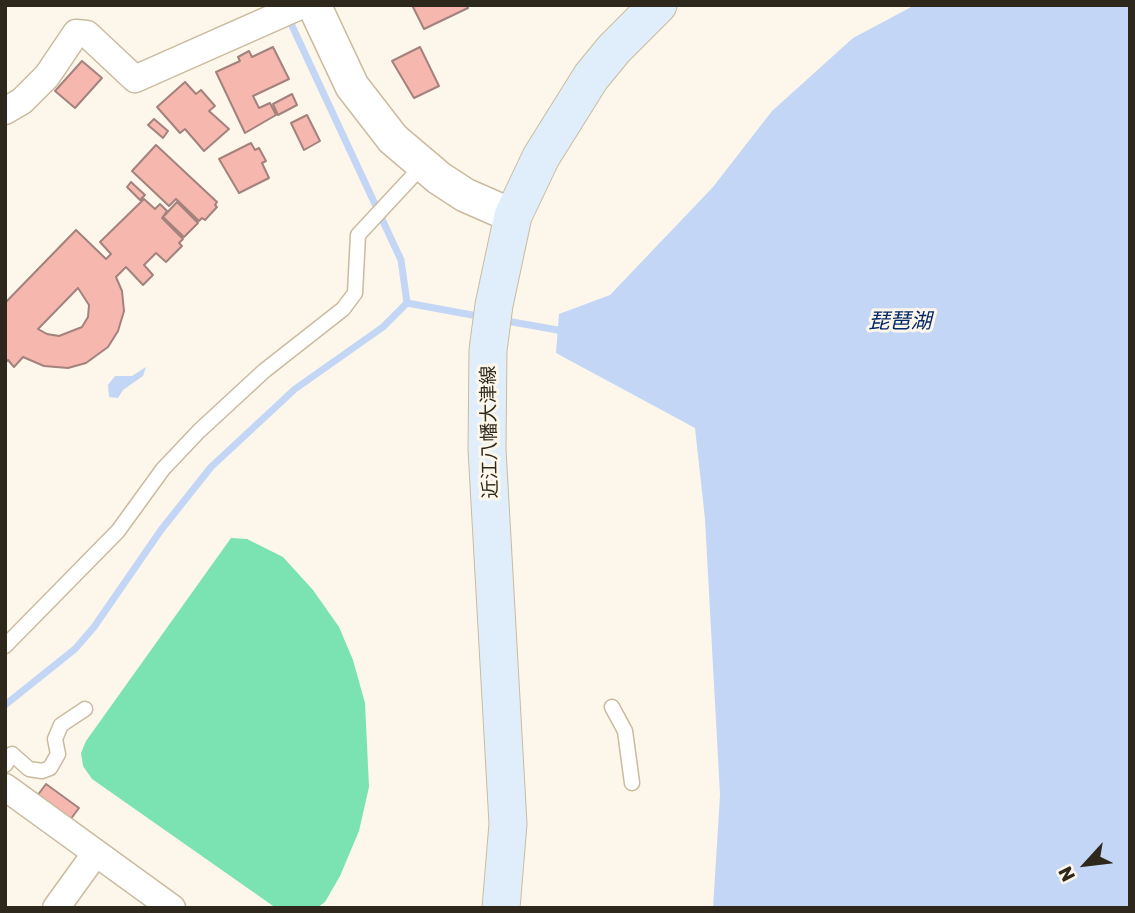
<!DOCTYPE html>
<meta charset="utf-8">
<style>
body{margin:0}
#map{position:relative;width:1135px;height:913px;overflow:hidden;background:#fdf7eb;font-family:Rubik,sans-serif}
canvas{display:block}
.frame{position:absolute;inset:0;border:7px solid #2d271c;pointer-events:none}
.north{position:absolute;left:1051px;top:829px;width:70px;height:70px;-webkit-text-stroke:5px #fdf7eb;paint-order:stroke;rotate:243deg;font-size:19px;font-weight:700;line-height:28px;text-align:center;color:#2d271c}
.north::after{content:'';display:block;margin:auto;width:24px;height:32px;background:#2d271c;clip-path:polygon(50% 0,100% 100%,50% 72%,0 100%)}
</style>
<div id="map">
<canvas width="1135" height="913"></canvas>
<div class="frame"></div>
<div class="north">N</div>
</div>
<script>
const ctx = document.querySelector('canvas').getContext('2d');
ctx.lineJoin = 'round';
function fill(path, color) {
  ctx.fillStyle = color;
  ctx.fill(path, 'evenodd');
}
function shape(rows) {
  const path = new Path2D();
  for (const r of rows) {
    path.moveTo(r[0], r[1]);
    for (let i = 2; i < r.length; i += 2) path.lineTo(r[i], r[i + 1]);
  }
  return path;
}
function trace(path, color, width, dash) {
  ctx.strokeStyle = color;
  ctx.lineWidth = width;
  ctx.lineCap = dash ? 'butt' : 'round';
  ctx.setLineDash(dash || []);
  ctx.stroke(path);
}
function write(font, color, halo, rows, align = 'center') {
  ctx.font = font + ' Rubik,"Noto Sans JP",sans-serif';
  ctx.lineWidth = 6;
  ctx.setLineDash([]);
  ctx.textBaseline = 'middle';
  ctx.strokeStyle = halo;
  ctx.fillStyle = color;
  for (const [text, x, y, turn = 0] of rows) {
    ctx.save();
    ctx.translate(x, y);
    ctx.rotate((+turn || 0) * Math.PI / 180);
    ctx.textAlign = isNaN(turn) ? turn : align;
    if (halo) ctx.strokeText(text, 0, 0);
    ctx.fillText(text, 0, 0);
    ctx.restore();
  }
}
fill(shape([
 [231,538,247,539,283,557,313,590,339,627,353,660,365,703,369,787,359,831,340,876,325,902,317,908,276,908,92,779,83,766,81,753,86,741]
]), '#7be2b2');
fill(shape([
 [915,5,1130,5,1130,908,713,908,720,795,705,519,695,428,556,353,559,314,610,295,713,187,772,111,853,38],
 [146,367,143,376,123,390,118,398,109,397,108,385,115,376,132,376]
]), '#c3d6f6');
trace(shape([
 [287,15,401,260,407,303],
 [407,303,483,317],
 [501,320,569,332],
 [5,705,75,649,94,627,161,530,211,467,295,389,383,327,407,303]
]), '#c3d6f6', 7);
const building = shape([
 [412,5,467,5,468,8,424,29,412,5],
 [273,47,289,79,253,96,259,108,270,103,276,115,245,133,216,72,240,61,238,57,249,51,252,57,273,47],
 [420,47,439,86,414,98,392,61,420,47],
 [82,61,102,78,75,108,55,91,82,61],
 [185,82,196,94,201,90,215,106,209,111,229,129,204,151,185,129,180,133,157,107,185,82],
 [292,94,297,105,278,115,273,104,292,94],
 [307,115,320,141,304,150,291,123,307,115],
 [154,119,168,131,163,138,148,125,154,119],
 [251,143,255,150,259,148,266,161,262,163,269,178,239,193,219,159,251,143],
 [156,145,217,202,215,205,217,207,205,220,202,218,199,221,176,199,169,206,132,171,156,145],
 [131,182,145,195,140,200,127,187,131,182],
 [144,199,155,209,160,204,167,211,162,218,183,239,179,243,182,246,166,262,156,253,144,265,153,275,143,285,126,267,116,277,122,291,124,311,118,331,108,347,86,363,68,368,44,366,23,357,14,367,8,360,5,363,5,303,76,230,106,259,111,254,100,242,144,199],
 [78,288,89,305,88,317,82,327,59,336,47,334,38,329,78,288],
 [177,202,198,223,184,237,163,217,177,202],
 [46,784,79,808,70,820,37,796,46,784]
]);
fill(building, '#f5b7ae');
trace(building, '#a3827d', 2);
const service = shape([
 [5,646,118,531,163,469,199,431,264,371,343,309,355,293,358,235,423,165],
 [612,707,625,731,632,783],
 [5,765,12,754,29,769,42,771,50,768,58,754,55,739,61,725,85,709]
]);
const minor = shape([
 [5,111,22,101,47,76,76,33,87,34,135,79,302,5],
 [5,787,172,908],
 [56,908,95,854]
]);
const tertiary = shape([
 [314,5,352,86,393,139,439,178,465,195,513,216]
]);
const secondary = shape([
 [501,908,508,824,487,449,488,350,494,305,513,216,541,157,591,77,614,49,658,5]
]);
trace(service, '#cabb9f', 17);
trace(minor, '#cabb9f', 29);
trace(tertiary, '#cabb9f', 36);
trace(secondary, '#cabb9f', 39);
trace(service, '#fff', 14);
trace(minor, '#fff', 26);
trace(tertiary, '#fff', 33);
trace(secondary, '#e0eefc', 37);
write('19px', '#2d271c', '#fdf7eb', [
 ["近江八幡大津線",490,432,-91]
]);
write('italic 21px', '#03296a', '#fdf7eb', [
 ["琵琶湖",900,322]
]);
</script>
